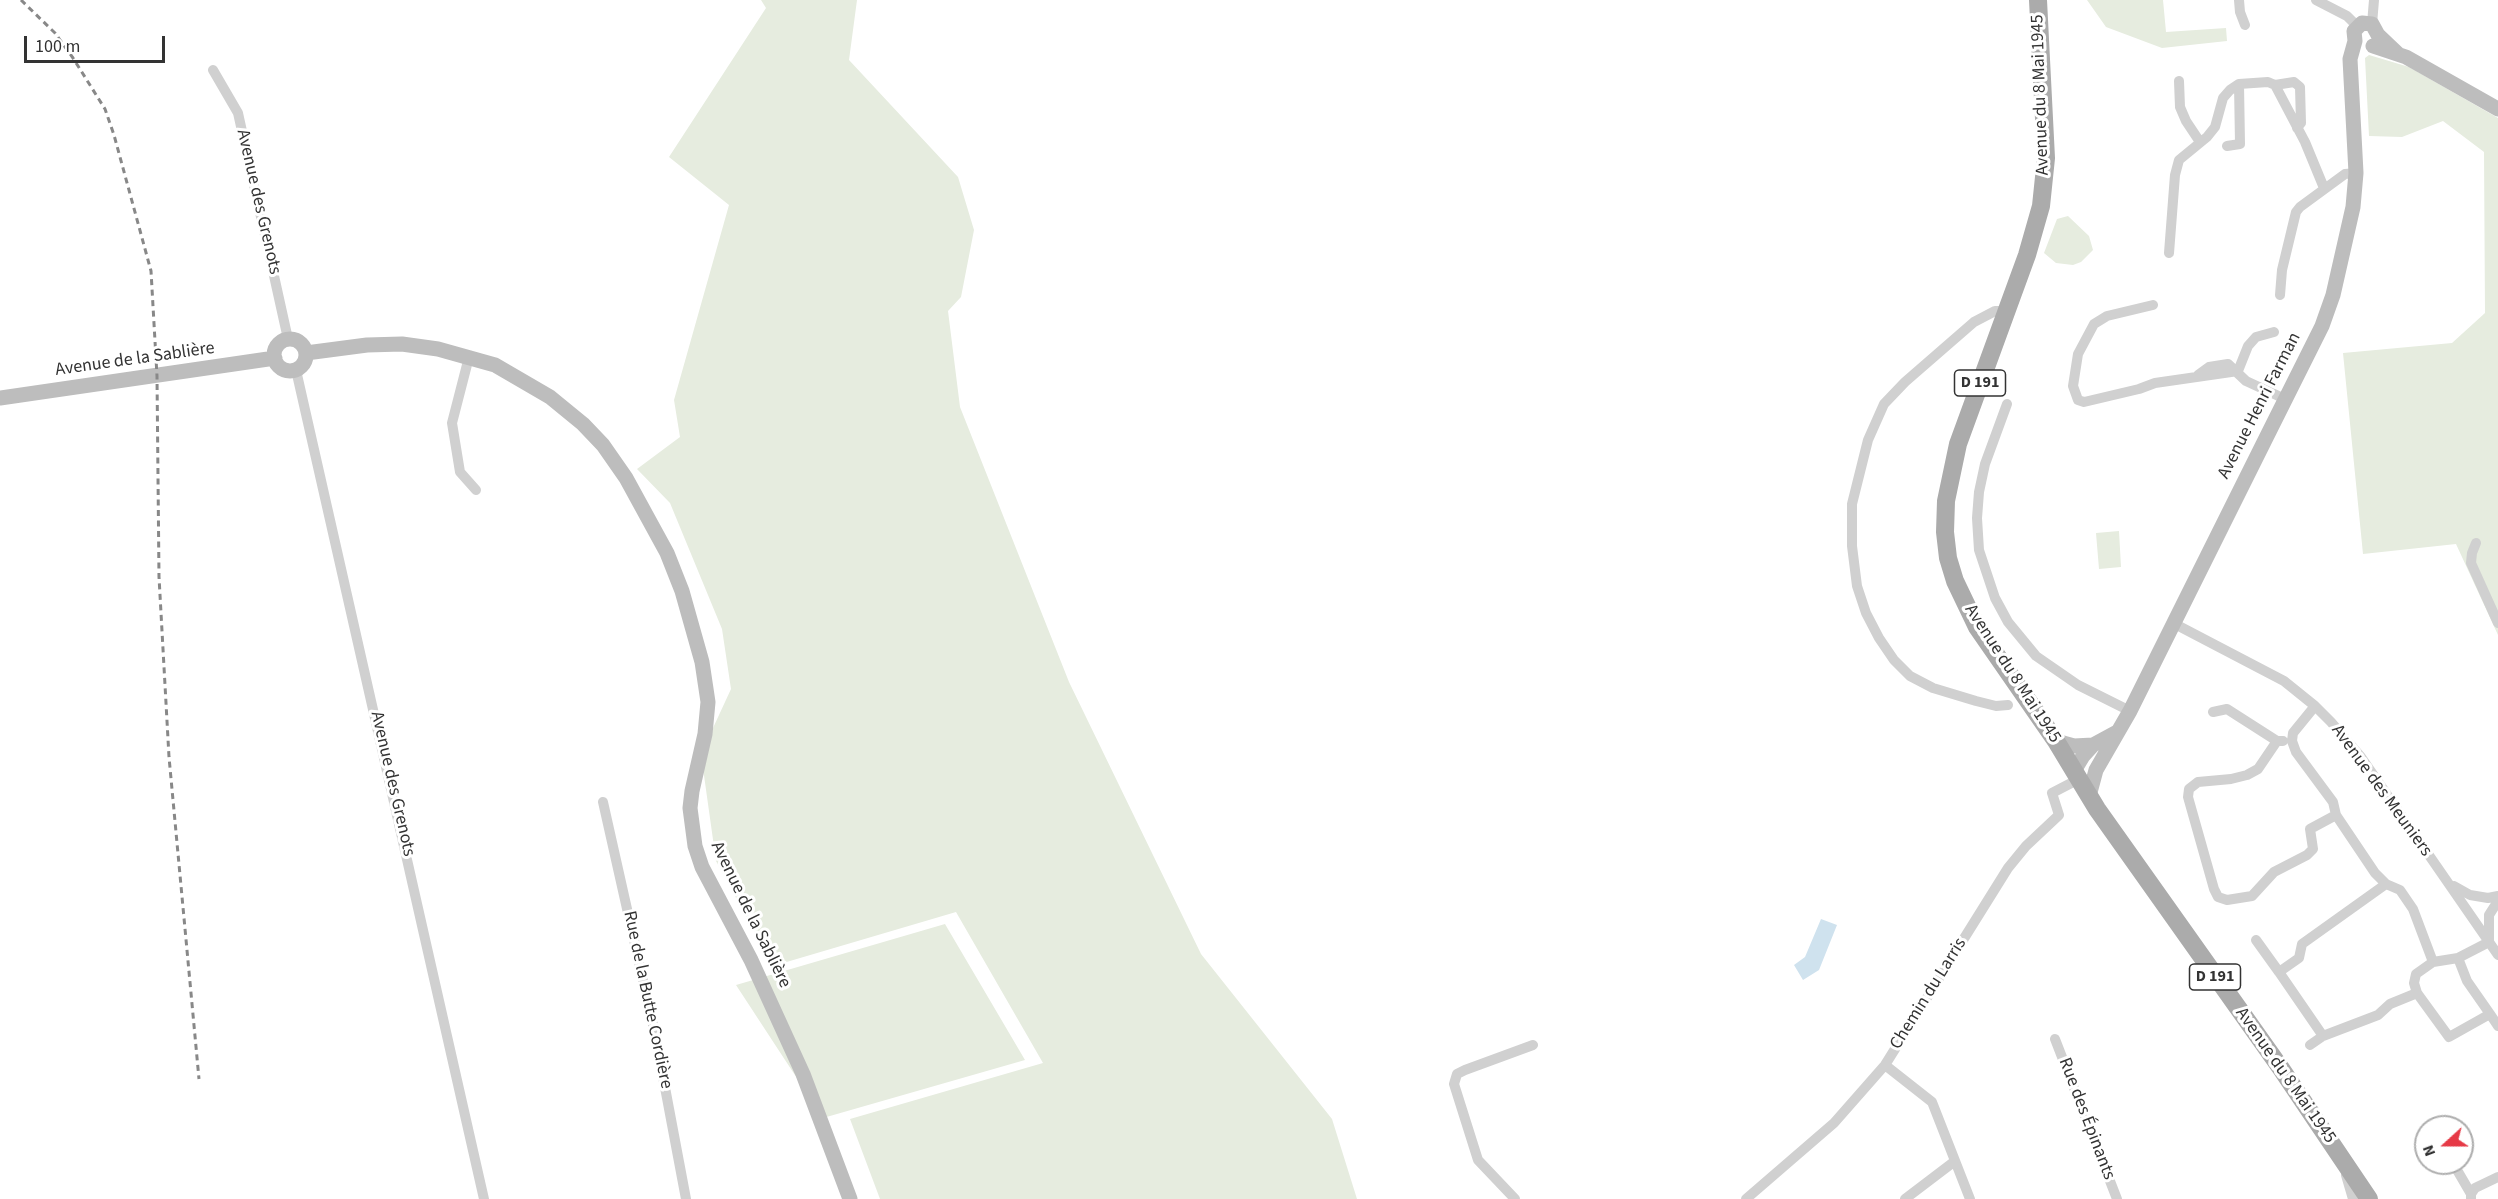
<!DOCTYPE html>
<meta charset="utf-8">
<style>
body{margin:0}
#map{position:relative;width:2498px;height:1199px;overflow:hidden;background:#fff;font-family:"Source Sans 3",sans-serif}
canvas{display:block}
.north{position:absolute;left:2414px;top:1115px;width:60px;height:60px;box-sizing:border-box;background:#fff;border:2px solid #adadad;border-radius:50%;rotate:249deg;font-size:16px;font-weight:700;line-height:24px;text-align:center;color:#333}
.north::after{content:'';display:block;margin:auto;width:21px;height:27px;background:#e63946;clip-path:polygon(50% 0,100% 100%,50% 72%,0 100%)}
.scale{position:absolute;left:24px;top:36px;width:141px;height:27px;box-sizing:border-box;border:3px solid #333;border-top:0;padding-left:8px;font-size:18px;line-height:21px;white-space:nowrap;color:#333;-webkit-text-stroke:4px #fff;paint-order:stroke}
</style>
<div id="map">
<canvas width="2498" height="1199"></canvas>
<div class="north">N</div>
<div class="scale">100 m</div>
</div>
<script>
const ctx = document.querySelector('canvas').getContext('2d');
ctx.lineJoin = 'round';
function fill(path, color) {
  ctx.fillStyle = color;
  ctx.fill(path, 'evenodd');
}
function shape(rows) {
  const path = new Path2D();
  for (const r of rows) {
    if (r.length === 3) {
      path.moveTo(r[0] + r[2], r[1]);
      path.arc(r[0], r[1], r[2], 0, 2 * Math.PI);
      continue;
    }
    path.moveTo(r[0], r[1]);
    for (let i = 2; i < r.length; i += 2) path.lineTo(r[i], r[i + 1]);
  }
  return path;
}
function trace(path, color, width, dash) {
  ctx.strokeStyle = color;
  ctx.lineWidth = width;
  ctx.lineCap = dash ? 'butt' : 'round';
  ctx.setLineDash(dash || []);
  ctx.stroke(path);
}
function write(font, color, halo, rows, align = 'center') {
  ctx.font = font + ' "Source Sans 3",sans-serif';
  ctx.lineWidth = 6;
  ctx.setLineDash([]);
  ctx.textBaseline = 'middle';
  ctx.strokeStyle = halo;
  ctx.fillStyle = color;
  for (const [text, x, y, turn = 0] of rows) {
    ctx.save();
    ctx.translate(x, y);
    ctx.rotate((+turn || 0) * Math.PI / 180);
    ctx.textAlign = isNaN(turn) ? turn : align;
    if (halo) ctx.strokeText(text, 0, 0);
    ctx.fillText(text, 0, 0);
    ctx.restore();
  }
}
fill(shape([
 [761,0,857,0,849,60,958,177,974,230,961,297,948,311,960,407,1069,682,1201,954,1332,1119,1357,1199,880,1199,850,1119,1043,1063,956,912,773,966,716,861,701,754,731,689,722,629,670,503,637,469,680,437,674,400,729,205,669,157,766,8],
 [2087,0,2163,0,2166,32,2226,28,2227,41,2162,48,2106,27],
 [2369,55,2409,67,2498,118,2498,635,2456,544,2363,554,2343,353,2452,343,2485,313,2484,152,2443,121,2402,137,2369,136,2365,58],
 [2068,216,2089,236,2093,250,2081,262,2073,265,2056,263,2044,253,2057,219],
 [2119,531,2121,567,2099,569,2096,533],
 [945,924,1025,1060,823,1118,736,985]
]), '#e6ecdf');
fill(shape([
 [1821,919,1837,925,1819,970,1803,980,1794,965,1805,957]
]), '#cfe2ee');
trace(shape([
 [2239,0,2240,12,2245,25],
 [2316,0,2347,16,2357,26],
 [2372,24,2374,0],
 [213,70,238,113,288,339],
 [2179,81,2180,107,2186,121,2200,142],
 [2275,85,2294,82,2300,87,2301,123,2297,128],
 [2227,146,2240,144,2239,84],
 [2169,253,2175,175,2179,160,2207,137,2215,127,2223,98,2230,90,2239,84,2268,82,2275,85,2305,142,2324,188],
 [2280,295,2282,270,2296,212,2300,207,2345,174,2356,173],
 [2153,305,2107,316,2094,324,2078,354,2073,386,2078,400,2084,402,2139,389,2155,383,2238,371],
 [2006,311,1995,311,1974,322,1905,382,1884,404,1868,440,1852,504,1852,546,1857,586,1866,613,1879,638,1894,660,1910,676,1933,688,1976,701,1996,706,2008,705],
 [469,357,452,423,460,472,476,490],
 [296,370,484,1199],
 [2238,371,2248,346,2256,337,2274,332],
 [2198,375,2209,367,2228,364,2246,381,2285,399],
 [2007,404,1985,464,1979,492,1977,518,1979,550,1995,598,2008,622,2036,656,2078,685,2130,711],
 [2476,543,2472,553,2471,563,2498,623],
 [2173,623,2284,681,2315,706,2331,722,2361,757,2498,955],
 [2315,706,2293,733,2292,741,2296,752,2333,802,2336,815,2375,873,2386,884,2400,890,2413,909,2433,962,2458,958,2489,942],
 [2213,712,2227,709,2277,741,2283,741],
 [2277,741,2258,769,2247,775,2231,779,2198,782,2189,789,2188,797,2214,889,2218,897,2227,900,2252,896,2274,872,2307,855,2313,849,2310,829,2336,815],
 [603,802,654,1029,686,1199],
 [2386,884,2302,944,2299,958,2279,972,2323,1036,2378,1015,2390,1004,2417,993,2414,983,2416,974,2433,962],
 [2454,886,2470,895,2488,898,2498,896],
 [2256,940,2279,972],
 [2489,940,2489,915,2498,901],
 [2417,993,2449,1037,2490,1014,2467,981,2458,958],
 [2490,1014,2498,1026],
 [2055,1039,2117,1199],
 [2310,1045,2323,1036],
 [1885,1065,1932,1102,1970,1199],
 [2453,1163,2471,1194],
 [2346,1175,2353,1199],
 [1515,1199,1478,1160,1454,1084,1457,1074,1465,1070,1533,1045],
 [1746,1199,1834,1123,1885,1065,2008,868,2026,846,2059,815,2052,793,2079,779],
 [1905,1199,1955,1161],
 [2471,1199,2471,1194,2475,1188,2498,1177]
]), '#d0d0d0', 10);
trace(shape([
 [2373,46,2406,57,2498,109],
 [290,355,16],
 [306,353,367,345,402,344,438,349,495,365,550,397,583,424,603,445,626,478,667,553,682,591,702,662,708,702,705,734,692,791,690,808,695,846,702,867,751,960,803,1074,850,1199],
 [0,398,275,358],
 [2056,741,2074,746,2093,745],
 [2074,771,2083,756,2093,745,2117,732],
 [2089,796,2096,770,2130,711,2266,438,2322,326,2333,295,2353,207,2356,173,2350,59,2355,41,2354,31,2362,23,2372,24,2378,35,2398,54]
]), '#bdbdbd', 15);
trace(shape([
 [2038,0,2046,158,2041,206,2027,255,1958,444,1946,501,1945,532,1948,558,1955,581,1977,627,2056,741,2097,809,2280,1067,2369,1199]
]), '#ababab', 18);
trace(shape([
 [21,0,55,33,73,58,105,109,114,135,151,271,157,376,159,577,169,757,199,1079]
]), '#888', 3, [6, 4.5]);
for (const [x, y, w] of [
 [1980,383,51],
 [2215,977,51]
]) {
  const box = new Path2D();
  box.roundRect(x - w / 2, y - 13, w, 26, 4.5);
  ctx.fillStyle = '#fff';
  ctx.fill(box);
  trace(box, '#333', 1.5);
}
write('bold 16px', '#333', null, [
 ["D 191",1980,383],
 ["D 191",2215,977]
]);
write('18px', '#333', '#fff', [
 ["Avenue du 8 Mai 1945",2041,95,-92],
 ["Avenue des Grenots",258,202,77],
 ["Avenue de la Sablière",135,360,-8],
 ["Avenue Henri Farman",2260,406,-63],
 ["Avenue du 8 Mai 1945",2012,674,57],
 ["Avenue des Grenots",392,784,77],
 ["Avenue des Meuniers",2381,791,54],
 ["Avenue de la Sablière",750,915,64],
 ["Chemin du Larris",1929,994,-58],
 ["Rue de la Butte Cordière",647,1000,78],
 ["Avenue du 8 Mai 1945",2285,1076,55],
 ["Rue des Épinants",2086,1119,69]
]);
</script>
